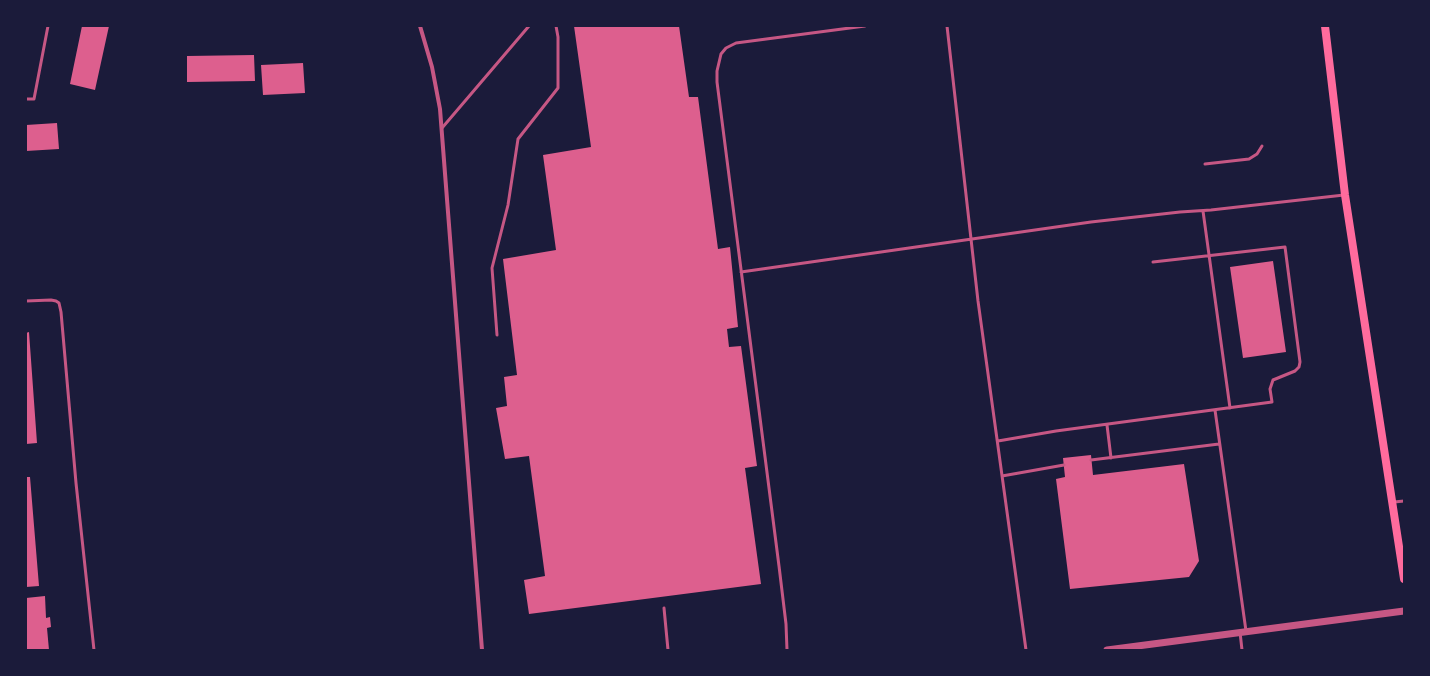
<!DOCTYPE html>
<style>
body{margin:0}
#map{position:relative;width:1430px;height:676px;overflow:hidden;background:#1b1b3a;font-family:Cabin,sans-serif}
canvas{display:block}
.frame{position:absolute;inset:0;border:27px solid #1b1b3a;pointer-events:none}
</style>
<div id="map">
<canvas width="1430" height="676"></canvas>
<div class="frame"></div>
</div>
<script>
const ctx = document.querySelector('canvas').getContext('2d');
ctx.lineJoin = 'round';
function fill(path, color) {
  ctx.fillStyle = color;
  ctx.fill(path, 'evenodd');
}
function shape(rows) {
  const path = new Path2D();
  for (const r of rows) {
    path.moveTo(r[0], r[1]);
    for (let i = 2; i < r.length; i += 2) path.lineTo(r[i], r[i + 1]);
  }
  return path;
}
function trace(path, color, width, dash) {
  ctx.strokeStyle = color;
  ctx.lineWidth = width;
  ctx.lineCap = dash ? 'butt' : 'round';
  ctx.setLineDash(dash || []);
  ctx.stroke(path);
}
fill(shape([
 [82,26,109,26,95,90,70,84],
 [574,26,679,26,689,97,698,97,718,249,730,247,738,327,727,329,729,347,741,346,757,466,745,468,761,584,529,614,524,580,545,576,529,456,505,459,496,408,507,406,504,377,517,375,503,259,556,250,543,155,591,147],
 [254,55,255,81,187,82,187,56],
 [303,63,305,93,263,95,261,65],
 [57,123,59,149,26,151,26,125],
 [1273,261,1286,352,1243,358,1230,267],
 [29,332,37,443,26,444,26,333],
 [1091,455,1093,475,1184,464,1199,561,1189,577,1070,589,1056,479,1065,477,1063,458],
 [26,477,30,477,39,586,26,587],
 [45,596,46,618,50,617,51,627,47,628,49,650,26,650,26,598]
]), '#dd5f8e');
trace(shape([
 [947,26,978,301,1026,650],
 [26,99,34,99,48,26],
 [442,128,529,26],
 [1205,164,1249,159,1257,154,1262,146],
 [1203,211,1230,408],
 [741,272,1091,222,1180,212,1211,210,1344,195],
 [26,301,51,300,56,301,59,303,61,312,76,483,94,650],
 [497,335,492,268,508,205,518,139,558,88,558,37,556,26],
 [1215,410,1246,631],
 [1107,425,1111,458],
 [998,441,1056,431,1272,402,1270,389,1273,380,1295,371,1299,367,1300,362,1285,247,1153,262],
 [1091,460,1219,444],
 [1002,476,1064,465],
 [1394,502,1404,501],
 [664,608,668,650],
 [1240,632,1242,650],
 [787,650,786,624,779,566,717,82,717,71,721,54,726,48,736,43,865,26]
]), '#c65784', 3);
trace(shape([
 [420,26,432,67,440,109,482,650]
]), '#c65784', 4);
trace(shape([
 [1107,650,1404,611]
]), '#c65784', 7);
trace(shape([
 [1325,26,1345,195,1404,579]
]), '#ff6b9d', 8);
</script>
